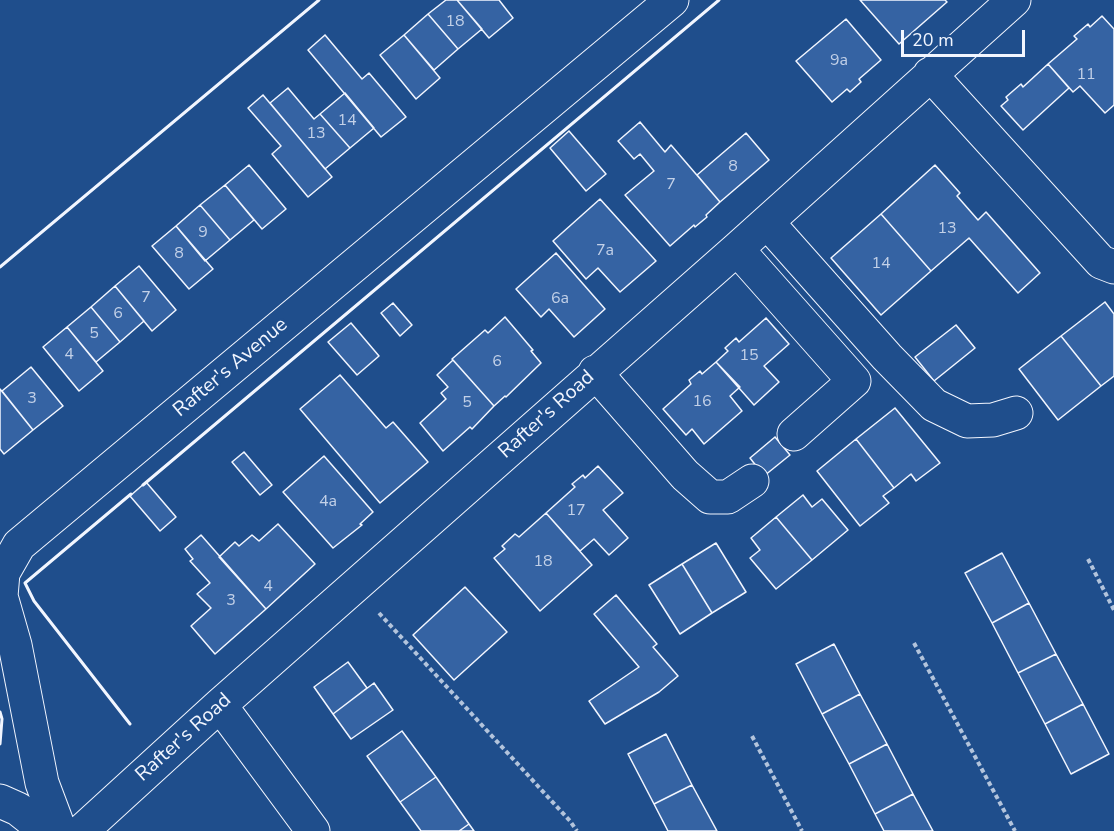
<!DOCTYPE html>
<style>
body{margin:0}
#map{position:relative;width:1114px;height:831px;overflow:hidden;background:#1f4e8c;font-family:"Nunito Sans",sans-serif}
canvas{display:block}
.scale{position:absolute;left:901px;top:30px;width:124px;height:27px;box-sizing:border-box;border:3px solid #f2f6ff;border-top:0;padding-left:8px;font-size:18px;line-height:21px;white-space:nowrap;color:#f2f6ff;-webkit-text-stroke:4px #1f4e8c;paint-order:stroke}
</style>
<div id="map">
<canvas width="1114" height="831"></canvas>
<div class="scale">20 m</div>
</div>
<script>
const ctx = document.querySelector('canvas').getContext('2d');
ctx.lineJoin = 'round';
function fill(path, color) {
  ctx.fillStyle = color;
  ctx.fill(path, 'evenodd');
}
function shape(rows) {
  const path = new Path2D();
  for (const r of rows) {
    path.moveTo(r[0], r[1]);
    for (let i = 2; i < r.length; i += 2) path.lineTo(r[i], r[i + 1]);
  }
  return path;
}
function trace(path, color, width, dash) {
  ctx.strokeStyle = color;
  ctx.lineWidth = width;
  ctx.lineCap = dash ? 'butt' : 'round';
  ctx.setLineDash(dash || []);
  ctx.stroke(path);
}
function write(font, color, halo, rows, align = 'center') {
  ctx.font = font + ' "Nunito Sans",sans-serif';
  ctx.lineWidth = 4.5;
  ctx.setLineDash([]);
  ctx.textBaseline = 'middle';
  ctx.strokeStyle = halo;
  ctx.fillStyle = color;
  for (const [text, x, y, turn = 0] of rows) {
    ctx.save();
    ctx.translate(x, y);
    ctx.rotate((+turn || 0) * Math.PI / 180);
    ctx.textAlign = isNaN(turn) ? turn : align;
    if (halo) ctx.strokeText(text, 0, 0);
    ctx.fillText(text, 0, 0);
    ctx.restore();
  }
}
const building = shape([
 [446,0,457,0,482,29,458,49,428,14,446,0],
 [457,0,499,0,513,18,489,38,457,0],
 [860,0,945,0,947,2,899,44,860,0],
 [428,14,458,49,434,70,404,35,428,14],
 [1102,16,1114,29,1114,105,1105,113,1080,86,1073,92,1048,64,1077,39,1074,36,1088,24,1090,27,1102,16],
 [846,19,881,60,859,79,861,82,850,92,847,89,832,102,796,61,846,19],
 [325,35,362,79,369,73,406,117,381,137,308,50,325,35],
 [404,35,440,78,416,99,380,55,404,35],
 [1048,64,1069,88,1023,130,1001,106,1008,100,1006,97,1021,84,1023,87,1048,64],
 [288,88,314,119,320,114,350,148,325,169,270,103,288,88],
 [345,93,374,128,350,148,320,114,345,93],
 [263,95,332,177,308,197,272,154,281,146,248,108,263,95],
 [640,122,665,152,671,145,720,202,706,215,707,217,695,227,694,225,670,246,625,195,654,171,640,154,634,159,618,141,640,122],
 [569,131,606,174,586,191,550,148,569,131],
 [746,133,769,160,720,202,697,175,746,133],
 [249,165,286,209,262,229,225,185,249,165],
 [935,165,960,193,957,196,978,220,986,212,1040,273,1018,293,969,238,931,271,881,214,935,165],
 [225,185,254,220,230,240,200,205,225,185],
 [600,199,656,261,620,292,598,268,586,279,553,241,600,199],
 [200,205,230,240,205,261,176,226,200,205],
 [881,214,931,271,881,315,831,258,881,214],
 [176,226,213,269,189,289,152,246,176,226],
 [556,253,605,309,574,337,549,309,541,317,516,289,556,253],
 [139,266,176,310,152,331,115,286,139,266],
 [115,286,144,321,120,342,91,307,115,286],
 [1105,302,1114,314,1114,376,1101,386,1061,336,1105,302],
 [393,303,412,325,400,336,381,313,393,303],
 [91,307,120,342,96,362,67,327,91,307],
 [505,317,533,350,531,351,541,363,506,397,505,396,494,406,452,359,485,330,488,333,505,317],
 [766,318,789,344,764,366,779,382,754,405,716,362,728,351,725,348,736,338,739,342,766,318],
 [351,323,379,356,357,375,328,342,351,323],
 [956,325,975,348,934,381,915,357,956,325],
 [67,327,103,371,79,391,43,347,67,327],
 [1061,336,1101,386,1058,420,1019,369,1061,336],
 [453,360,494,406,472,429,470,427,443,451,420,423,446,399,441,393,448,387,437,375,453,360],
 [716,362,740,387,730,396,742,411,704,444,692,429,686,435,663,409,691,384,689,380,700,371,702,374,716,362],
 [31,367,63,406,33,430,2,391,31,367],
 [340,375,386,428,393,422,428,462,380,503,300,409,340,375],
 [0,389,33,430,4,454,0,449,0,389],
 [895,408,940,463,916,481,911,474,894,488,856,439,895,408],
 [775,437,790,455,764,476,750,458,775,437],
 [856,439,894,488,883,496,889,503,860,526,817,471,856,439],
 [244,452,272,485,260,495,232,462,244,452],
 [324,456,373,512,360,524,362,525,333,548,283,492,324,456],
 [598,466,623,493,603,510,628,538,609,555,594,539,580,551,546,513,575,487,572,484,583,475,585,478,598,466],
 [146,482,176,517,160,531,130,496,146,482],
 [803,495,812,507,822,499,848,530,812,560,776,517,803,495],
 [546,513,592,565,540,611,494,558,505,549,502,546,515,534,519,537,546,513],
 [776,517,812,560,776,589,750,558,760,550,751,538,776,517],
 [278,524,315,564,266,609,219,557,235,542,239,546,252,535,259,541,278,524],
 [201,535,266,609,215,654,191,626,211,608,197,594,210,583,190,561,193,559,185,549,201,535],
 [716,543,746,592,712,613,682,564,716,543],
 [1002,553,1029,603,992,623,965,573,1002,553],
 [682,564,712,613,680,634,649,585,682,564],
 [465,587,507,632,454,680,413,635,465,587],
 [616,595,657,644,653,647,678,676,659,692,605,724,589,701,639,667,594,614,616,595],
 [1029,603,1056,654,1018,673,992,623,1029,603],
 [834,644,860,694,822,714,796,664,834,644],
 [1056,654,1083,704,1045,724,1018,673,1056,654],
 [348,662,367,688,333,714,314,687,348,662],
 [374,683,393,710,351,739,333,714,374,683],
 [860,694,887,744,849,764,822,714,860,694],
 [1083,704,1109,754,1071,774,1045,724,1083,704],
 [402,731,436,777,400,802,367,756,402,731],
 [666,734,692,785,654,804,628,754,666,734],
 [887,744,913,794,875,814,849,764,887,744],
 [436,777,469,824,459,831,421,831,400,802,436,777],
 [692,785,717,831,668,831,654,804,692,785],
 [913,794,933,831,884,831,875,814,913,794],
 [469,824,474,831,459,831,469,824]
]);
fill(building, '#3563a3');
trace(building, '#f2f6ff', 1.5);
const minor = shape([
 [930,74,1101,262,1114,267],
 [767,222,887,357,934,405,967,421,993,420,1016,413],
 [737,249,854,381,794,434],
 [595,372,685,475,710,497,728,497,752,481],
 [220,705,313,831],
 [0,801,18,809,46,831],
 [60,831,42,783,15,645,1,596,3,573,19,545,672,0],
 [82,831,220,705,737,249,1014,0]
]);
trace(minor, '#f2f6ff', 35);
trace(shape([
 [1088,559,1114,610],
 [379,613,570,821,577,831],
 [914,643,1015,831],
 [752,736,802,831]
]), '#b3c4dc', 4, [4.5, 3]);
trace(minor, '#1f4e8c', 33);
trace(shape([
 [0,267,319,0],
 [143,485,719,0],
 [0,712,2,719,0,744],
 [130,724,34,601,25,583,131,494]
]), '#f2f6ff', 3);
write('16px', '#c3d1e8', null, [
 ["18",455,22],
 ["9a",839,61],
 ["11",1086,75],
 ["14",347,121],
 ["13",316,134],
 ["8",733,167],
 ["7",671,185],
 ["13",947,229],
 ["9",203,233],
 ["7a",605,251],
 ["8",179,254],
 ["14",881,264],
 ["7",146,298],
 ["6a",560,299],
 ["6",118,314],
 ["5",94,334],
 ["4",69,355],
 ["15",749,356],
 ["6",497,362],
 ["3",32,399],
 ["16",702,402],
 ["5",467,403],
 ["4a",328,502],
 ["17",576,511],
 ["18",543,562],
 ["4",268,587],
 ["3",231,601]
]);
write('20px', '#f2f6ff', '#1f4e8c', [
 ["Rafter's Avenue",231,368,-40],
 ["Rafter's Road",547,415,-42],
 ["Rafter's Road",184,738,-42]
]);
</script>
